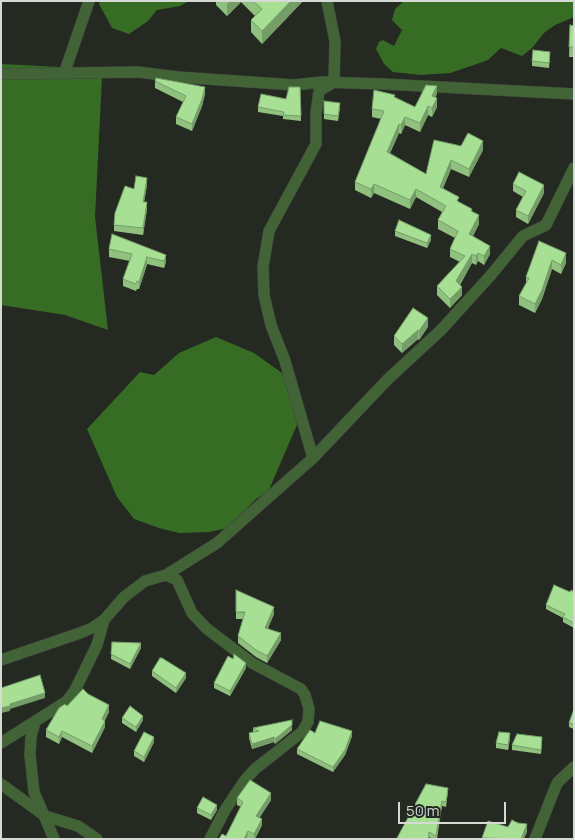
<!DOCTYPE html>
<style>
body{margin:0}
#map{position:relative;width:575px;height:840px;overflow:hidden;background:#242922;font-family:Manrope,sans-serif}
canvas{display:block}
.frame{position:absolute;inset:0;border:2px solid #d6dad5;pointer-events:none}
.scale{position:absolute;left:398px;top:802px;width:108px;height:22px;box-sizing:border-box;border:2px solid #d6dad5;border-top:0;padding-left:6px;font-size:15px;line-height:18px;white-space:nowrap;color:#d6dad5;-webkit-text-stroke:4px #242922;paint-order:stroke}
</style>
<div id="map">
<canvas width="575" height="840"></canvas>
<div class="frame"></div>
<div class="scale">50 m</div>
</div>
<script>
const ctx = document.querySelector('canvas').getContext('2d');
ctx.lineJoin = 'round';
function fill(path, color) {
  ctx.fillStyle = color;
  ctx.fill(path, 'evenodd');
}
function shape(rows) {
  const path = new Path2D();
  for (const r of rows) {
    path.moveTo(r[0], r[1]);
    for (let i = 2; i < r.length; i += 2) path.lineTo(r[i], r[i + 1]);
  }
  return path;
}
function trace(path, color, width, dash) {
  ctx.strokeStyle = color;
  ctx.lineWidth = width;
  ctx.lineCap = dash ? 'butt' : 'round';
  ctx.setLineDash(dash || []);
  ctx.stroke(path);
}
fill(shape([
 [100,1,189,1,180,6,157,10,148,21,129,34,112,28,99,4],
 [404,1,574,1,574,17,555,25,544,33,532,48,522,56,501,48,488,60,474,65,450,73,421,75,393,72,384,64,376,49,379,42,383,40,394,46,402,30,392,20,395,9],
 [1,64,61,67,76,78,102,78,95,217,108,330,65,315,1,305],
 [216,337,254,353,289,378,300,418,268,492,256,499,228,528,209,532,179,533,159,528,134,519,117,497,87,429,140,372,154,375,179,353]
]), '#376c24');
const minor = shape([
 [1,74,138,72,178,77,294,85,322,82,383,84,574,94],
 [64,74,89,1],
 [313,458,285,361,271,325,264,295,263,267,269,231,316,144,316,113,319,91,334,82,335,41,327,1],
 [166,575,177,580,192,613,206,628,252,663,301,689,305,695,309,709,308,722,302,732,255,769,245,780,225,810,210,839],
 [1,660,80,633,92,628,104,620],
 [35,722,31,737,30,755,34,792,54,839],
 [1,743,67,701,75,690,97,645,104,620,124,597,145,581,166,575,217,543,313,458,387,380,441,330,491,275,523,236,546,225,574,168],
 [1,784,45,816,78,826,97,839],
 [535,839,555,788,558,782,574,767]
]);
trace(minor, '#40453f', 12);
trace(minor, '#416336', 11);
fill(shape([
 [216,1,303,1,262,44,251,32,251,20,255,16,241,2,227,16,216,5],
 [570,25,574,26,574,57,569,57],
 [550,57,549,68,532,66,532,61],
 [155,81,205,94,202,106,192,131,176,124,176,117,183,102,155,88],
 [300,87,301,121,283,119,283,116,258,112,258,107,286,99],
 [437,94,435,97,437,107,432,117,428,115,420,132,405,125,401,134,399,133,390,153,426,174,461,146,483,150,469,177,451,169,443,188,459,202,472,211,479,224,473,236,490,254,484,265,478,261,476,265,472,263,460,285,462,295,450,308,437,295,437,286,460,262,450,257,450,249,455,238,438,229,438,220,442,212,416,197,410,209,374,193,371,198,355,190,355,182,381,119,372,117,372,109,395,97,415,107],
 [340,108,338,121,324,119,324,114],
 [513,184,544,193,528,224,516,217,516,210,523,197,513,191],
 [147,185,144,202,147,209,143,235,114,231,114,225,134,189],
 [395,231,431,240,427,248,395,236],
 [539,241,566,263,561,274,552,269,542,299,535,313,519,305,519,296,526,283,526,277],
 [109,249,166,255,166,262,164,268,147,264,139,289,137,289,136,291,123,286,123,279,130,261,109,257],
 [428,327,419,340,418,339,402,353,394,345,394,336],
 [570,592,574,592,574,628,563,622,563,618,546,609,546,605],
 [236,612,274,614,268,628,281,640,267,663,256,657,238,643,238,636,243,619,236,619],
 [112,642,141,648,130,669,111,659],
 [246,668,230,696,214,688,214,683],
 [152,671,186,678,176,693,152,676],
 [67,706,109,712,105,720,105,727,92,753,62,737,59,744,46,737,46,730],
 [574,709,574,729,569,727,569,723],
 [122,718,143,720,136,732,122,723],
 [253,728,292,730,275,744,274,742,252,749,249,738,249,733,253,732],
 [315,733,352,736,345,755,333,772,297,754,297,749],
 [510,738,508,750,496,748,496,743],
 [154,742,144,762,134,756,134,751],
 [542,742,541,754,512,750,512,745],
 [448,792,446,807,442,806,437,839,432,839,429,837,429,839,397,839,397,838],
 [237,798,271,800,260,817,262,825,255,839,249,839,248,838,247,839,219,839,226,836,241,807,237,805],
 [197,808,217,810,211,820,197,813]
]), '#90c17f');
fill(shape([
 [230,1,241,1,241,2,227,16,227,4],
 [291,1,303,1,262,44,262,31],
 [437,86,437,94,432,104,432,96],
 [205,87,205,94,202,106,192,131,192,124],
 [437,98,437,107,432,117,432,108],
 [428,106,428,115,420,132,420,123],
 [405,117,405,125,401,134,401,125],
 [399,124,399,133,387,160,387,152],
 [483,141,483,150,469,177,469,169],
 [451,160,451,169,440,196,440,187],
 [147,178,147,185,143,208,143,202],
 [374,184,374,193,371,198,371,189],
 [544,185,544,193,528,224,528,216],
 [416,189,416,197,410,209,410,200],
 [147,202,147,209,143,235,143,228],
 [479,215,479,224,469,243,469,234],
 [431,235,431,240,427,248,427,243],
 [490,246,490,254,484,265,484,256],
 [478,253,478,261,476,265,476,256],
 [566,253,566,263,561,274,561,265],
 [472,254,472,263,456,290,456,281],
 [166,255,166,262,164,268,164,261],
 [147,257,147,265,139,289,139,282],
 [552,260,552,269,542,299,535,313,535,304],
 [462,287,462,295,450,308,450,299],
 [428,318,428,327,419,340,419,331],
 [418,330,418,339,402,353,402,344],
 [274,607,274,614,265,635,265,628],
 [281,633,281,640,267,663,267,656],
 [141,643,141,648,130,669,130,664],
 [246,663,246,668,230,696,230,691],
 [186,673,186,678,176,693,176,688],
 [45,693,45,698,10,709,10,711,1,713,1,708,10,704],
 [109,705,109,712,102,726,102,719],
 [143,716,143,720,136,732,136,727],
 [105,721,105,727,92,753,92,746],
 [292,725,292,730,275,744,275,739],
 [62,731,62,737,59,744,59,737],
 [352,731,352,736,345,755,333,772,333,767],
 [510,733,510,738,508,750,508,745],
 [154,737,154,742,144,762,144,757],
 [274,737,274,742,252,749,252,744],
 [271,793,271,800,256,822,256,816],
 [442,801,442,806,436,839,436,836],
 [217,805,217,810,211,820,211,815],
 [262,819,262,825,255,839,254,839,254,834],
 [527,824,527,832,524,839,521,839],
 [248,831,247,839,244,839]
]), '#759d68');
const building = shape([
 [253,1,291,1,262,31,251,20,262,9,253,1],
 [570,25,574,26,574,47,569,47,570,25],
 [533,50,550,52,549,63,532,61,533,50],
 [156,78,205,87,202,99,192,124,176,117,186,96,155,81,156,78],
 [426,85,437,86,432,96,437,98,432,108,428,106,420,123,405,117,401,125,399,124,387,152,426,174,434,140,461,146,468,133,483,141,469,169,451,160,440,187,459,197,457,201,472,209,471,211,479,215,469,234,490,246,484,256,478,253,476,256,472,254,456,281,462,287,450,299,437,286,465,256,450,249,458,231,438,220,446,206,416,189,410,200,374,184,371,189,355,182,384,111,372,109,374,90,395,95,394,97,415,107,426,85],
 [289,87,300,87,301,116,283,115,284,112,258,107,261,94,286,99,289,87],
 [324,101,340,103,338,116,324,114,324,101],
 [519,172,544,185,528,216,516,210,526,191,513,184,519,172],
 [136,176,147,178,143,202,147,202,143,228,114,225,115,213,125,186,134,189,136,176],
 [399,220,431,235,427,243,395,231,399,220],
 [112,234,166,255,164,261,146,257,147,257,139,282,137,281,136,284,123,279,132,254,109,249,112,234],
 [539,241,566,253,561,265,552,260,542,290,535,304,519,296,529,278,526,277,539,241],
 [413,308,428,318,419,331,418,330,402,344,394,336,413,308],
 [554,585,570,592,571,590,574,592,574,623,563,617,565,614,546,605,554,585],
 [236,590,274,607,265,628,281,633,267,656,256,650,238,636,245,612,236,612,236,590],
 [112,642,141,643,130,664,111,654,112,642],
 [234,654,246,663,230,691,214,683,228,656,233,659,234,654],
 [160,658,162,658,186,673,176,688,152,671,160,658],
 [40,675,45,693,10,704,10,706,1,708,1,688,40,675],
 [83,689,88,694,109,705,102,719,105,721,92,746,62,731,59,737,46,730,59,708,65,704,67,706,83,689],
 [130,706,143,716,136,727,122,718,130,706],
 [574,709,574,724,569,723,574,709],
 [292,720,292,725,275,739,274,737,252,744,249,733,259,731,253,728,292,720],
 [320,721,352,731,345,750,333,767,297,749,310,730,315,733,320,721],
 [144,732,154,737,144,757,134,751,144,732],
 [499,732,510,733,508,745,496,743,499,732],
 [517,734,542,737,541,750,512,745,517,734],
 [250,780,271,793,256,816,262,819,254,834,248,831,244,839,219,839,222,834,226,836,243,802,237,798,250,780],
 [426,784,448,788,446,802,442,801,436,836,429,832,428,839,403,839,397,838,426,784],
 [203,797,217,805,211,815,197,808,203,797],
 [512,820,518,823,527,824,521,839,482,838,488,821,508,827,512,820]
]);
fill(building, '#a7e094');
trace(building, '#759d68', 1);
</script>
